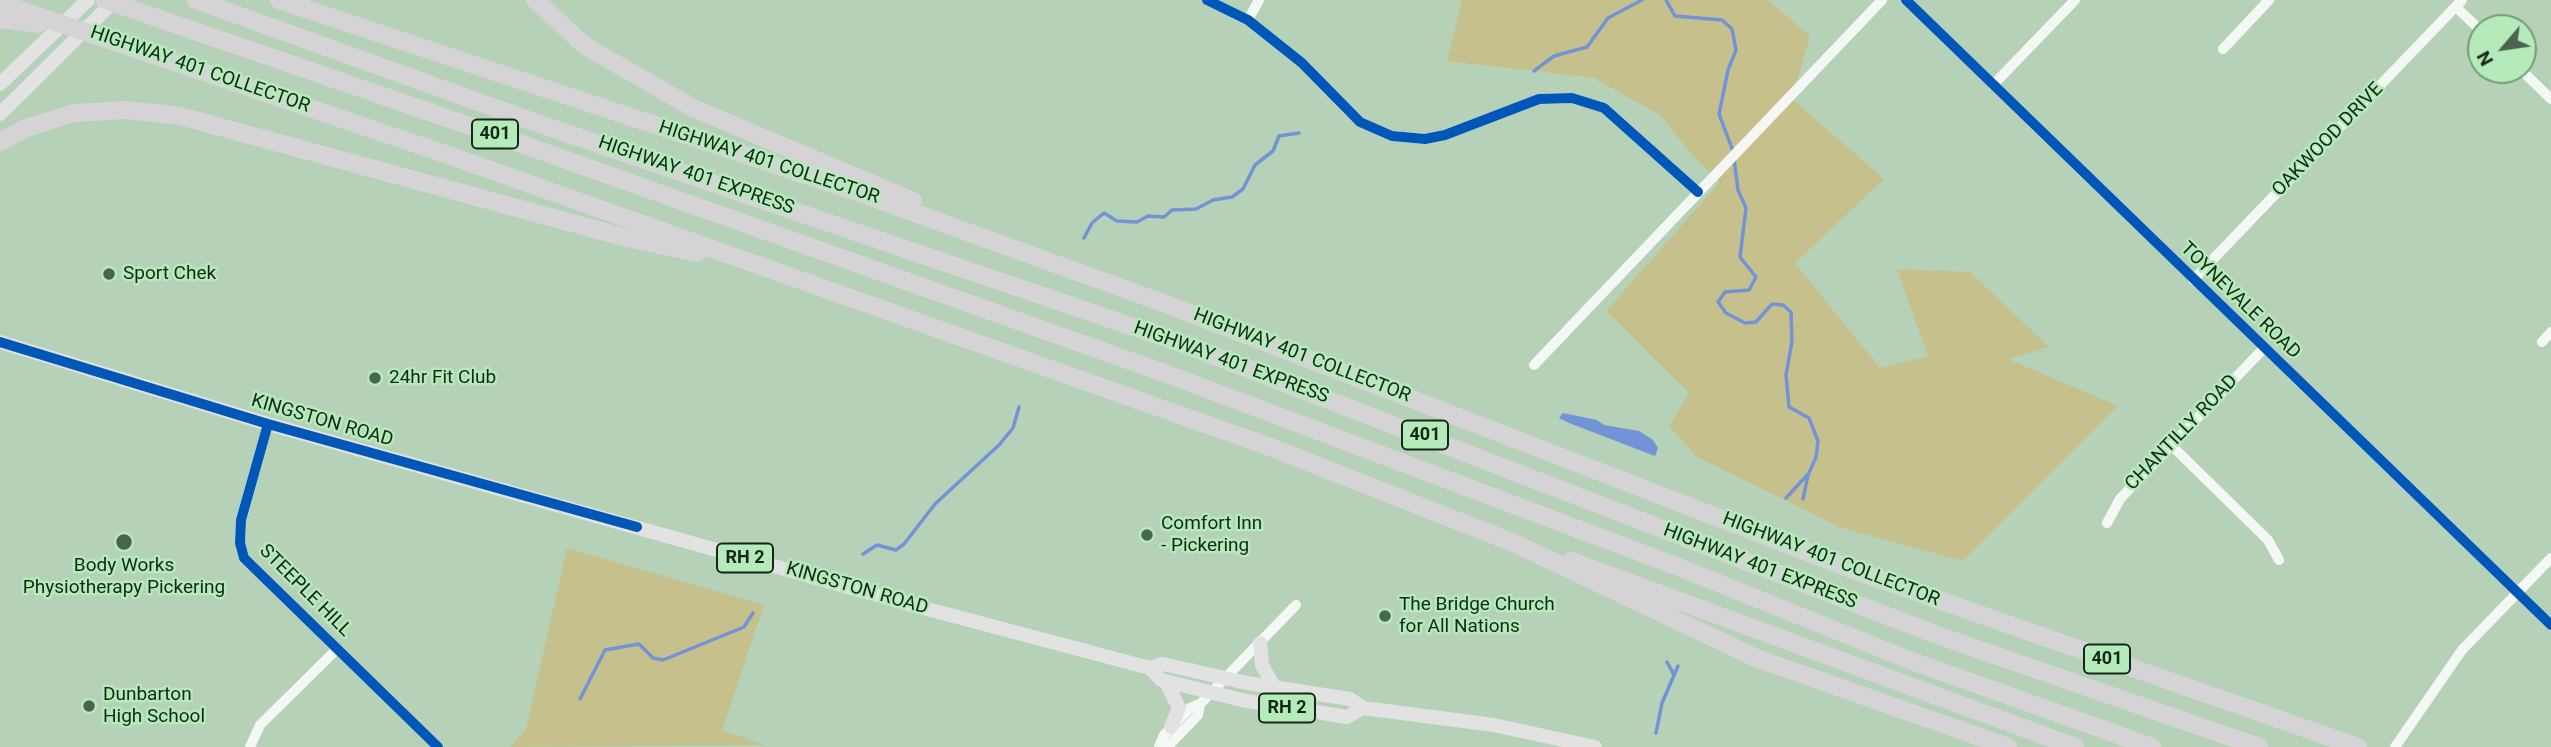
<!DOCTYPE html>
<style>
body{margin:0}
#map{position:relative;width:2551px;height:747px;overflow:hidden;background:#b5d1b7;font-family:Roboto,sans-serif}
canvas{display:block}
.north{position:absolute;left:2467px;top:14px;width:70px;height:70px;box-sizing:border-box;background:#b5ebba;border:2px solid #749d78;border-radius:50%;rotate:241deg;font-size:19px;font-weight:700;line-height:28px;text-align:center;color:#132916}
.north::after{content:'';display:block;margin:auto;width:24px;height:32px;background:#4c644e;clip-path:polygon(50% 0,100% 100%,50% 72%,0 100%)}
</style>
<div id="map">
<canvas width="2551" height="747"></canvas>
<div class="north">N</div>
</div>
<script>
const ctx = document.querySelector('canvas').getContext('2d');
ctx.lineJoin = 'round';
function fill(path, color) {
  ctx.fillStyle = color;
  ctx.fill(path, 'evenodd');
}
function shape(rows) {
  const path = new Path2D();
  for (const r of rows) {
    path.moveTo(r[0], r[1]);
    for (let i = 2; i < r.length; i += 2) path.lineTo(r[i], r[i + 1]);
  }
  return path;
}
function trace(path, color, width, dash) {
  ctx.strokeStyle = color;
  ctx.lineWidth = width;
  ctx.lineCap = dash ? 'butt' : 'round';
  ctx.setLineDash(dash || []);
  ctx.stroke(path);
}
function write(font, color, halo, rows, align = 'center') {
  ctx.font = font + ' Roboto,sans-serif';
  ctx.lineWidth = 5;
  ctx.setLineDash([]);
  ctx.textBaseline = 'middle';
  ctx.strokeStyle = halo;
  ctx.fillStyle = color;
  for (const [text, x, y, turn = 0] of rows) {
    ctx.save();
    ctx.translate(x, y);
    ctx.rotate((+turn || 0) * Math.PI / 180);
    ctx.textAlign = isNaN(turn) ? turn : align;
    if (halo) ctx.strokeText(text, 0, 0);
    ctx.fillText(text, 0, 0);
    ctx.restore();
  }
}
fill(shape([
 [1462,0,1768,0,1810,36,1792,99,1884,179,1795,263,1880,368,1928,356,1897,269,1970,272,2049,347,2008,359,2118,406,1963,561,1842,528,1697,457,1669,426,1689,393,1606,311,1720,182,1693,156,1660,115,1594,78,1447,61],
 [567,548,764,605,722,730,764,745,510,747,526,729]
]), '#c6c18c');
fill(shape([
 [1563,413,1597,420,1604,425,1639,431,1653,440,1658,448,1655,456,1569,423,1559,418]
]), '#7293d6');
trace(shape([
 [1666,0,1675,16,1722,20,1732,29,1736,50,1728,70,1719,114,1733,151],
 [1534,71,1554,56,1587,47,1608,18,1642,0],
 [1734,159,1738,190,1746,208,1740,257,1756,277,1749,290,1725,292,1718,302,1726,313,1745,323,1756,322,1772,304,1783,305,1791,312,1792,341,1786,375,1789,407,1809,418,1818,441,1816,457,1809,473,1786,498],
 [1084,238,1092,223,1104,213,1117,221,1137,222,1148,216,1164,217,1172,210,1196,209,1213,200,1232,197,1243,189,1255,165,1273,151,1279,136,1299,133],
 [1803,499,1808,475],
 [863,554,877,545,896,550,904,544,935,504,999,445,1013,428,1019,407],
 [1667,662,1674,675],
 [580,699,605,650,639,644,653,658,663,660,744,627,753,613],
 [1656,733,1662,703,1678,666]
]), '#7293d6', 3.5);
trace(shape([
 [1207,0,1248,20,1302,63,1360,122,1392,136,1425,139,1445,135,1539,99,1572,98,1604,108,1698,192],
 [1906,0,2551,625],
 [2456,7,2481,31],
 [1248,20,1259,0],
 [2223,49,2269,0],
 [2521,70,2551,99],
 [1993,85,2075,0],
 [2193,280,2462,0],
 [2542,342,2551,332],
 [1534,365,1882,0],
 [268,424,241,520,240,543,244,558,438,747],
 [2171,445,2268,540,2279,560],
 [2107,523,2120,499,2264,348],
 [1162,744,1171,743,1198,715,1200,704],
 [250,747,260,725,337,649],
 [1159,747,1164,735,1190,708,1200,704,1296,605],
 [2395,747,2462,650,2551,558]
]), '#f4f8f4', 10);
trace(shape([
 [0,84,88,0],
 [0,114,115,0],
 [0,342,268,424,916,606,1150,668,1163,664,1247,683,1350,699,1363,708,1494,725,1595,747],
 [1260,643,1262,665,1274,687],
 [1150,668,1161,680,1242,700,1347,717,1363,708],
 [1166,682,1179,708,1171,727]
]), '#e2e2e2', 14);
trace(shape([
 [105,0,499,136,1167,374,1676,566,1909,660,2152,747],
 [196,0,534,122,1186,345,1937,635,2259,747],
 [279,0,868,196,1166,304,1856,571,2358,747],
 [535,0,585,46,693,108,913,201],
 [0,3,451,156,1270,447,1514,543,1756,658,2008,747],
 [0,19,38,24],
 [0,142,26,128,74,113,127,110,180,116,627,238,697,253],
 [1571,561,2075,747]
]), '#d6d3d6', 18);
trace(shape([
 [1207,0,1248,20,1302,63,1360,122,1392,136,1425,139,1445,135,1539,99,1572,98,1604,108,1698,192],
 [1906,0,2551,625],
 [0,342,268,424,637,527],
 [268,424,241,520,240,543,244,558,438,747]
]), '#0057b8', 10);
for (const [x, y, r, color] of [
 [109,274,7,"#4c644e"],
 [375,378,7,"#4c644e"],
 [1147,535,7,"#4c644e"],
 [124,542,9,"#4c644e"],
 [1385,616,7,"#4c644e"],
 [89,706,7,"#4c644e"]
]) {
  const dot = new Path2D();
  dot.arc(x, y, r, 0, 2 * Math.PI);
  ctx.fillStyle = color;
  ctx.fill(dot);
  trace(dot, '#b5ebba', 2.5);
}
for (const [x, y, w] of [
 [495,134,46],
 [1425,435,46],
 [745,558,56],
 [2107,659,46],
 [1287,708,56]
]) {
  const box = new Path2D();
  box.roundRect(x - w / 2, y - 14.5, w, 29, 5);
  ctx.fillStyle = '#b5ebba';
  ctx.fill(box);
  trace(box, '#132916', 2);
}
write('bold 18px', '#132916', null, [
 ["401",495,134],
 ["401",1425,435],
 ["RH 2",745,558],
 ["401",2107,659],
 ["RH 2",1287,708]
]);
write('19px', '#132916', '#b5ebba', [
 ["HIGHWAY 401 COLLECTOR",200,70,19],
 ["OAKWOOD DRIVE",2328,140,-46],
 ["HIGHWAY 401 COLLECTOR",769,163,18],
 ["HIGHWAY 401 EXPRESS",696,176,19],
 ["TOYNEVALE ROAD",2240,301,44],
 ["HIGHWAY 401 COLLECTOR",1302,356,21],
 ["HIGHWAY 401 EXPRESS",1231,363,20],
 ["KINGSTON ROAD",322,421,16],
 ["CHANTILLY ROAD",2182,433,-46],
 ["HIGHWAY 401 COLLECTOR",1831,560,21],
 ["HIGHWAY 401 EXPRESS",1760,567,21],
 ["KINGSTON ROAD",857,589,16],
 ["STEEPLE HILL",305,591,45]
]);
write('19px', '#132916', '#b5ebba', [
 ["Sport Chek",123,274],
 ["24hr Fit Club",389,378],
 ["Comfort Inn",1161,524],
 ["- Pickering",1161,546],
 ["Body Works",124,566,"center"],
 ["Physiotherapy Pickering",124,588,"center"],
 ["The Bridge Church",1399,605],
 ["for All Nations",1399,627],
 ["Dunbarton",103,695],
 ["High School",103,717]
], 'left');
</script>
